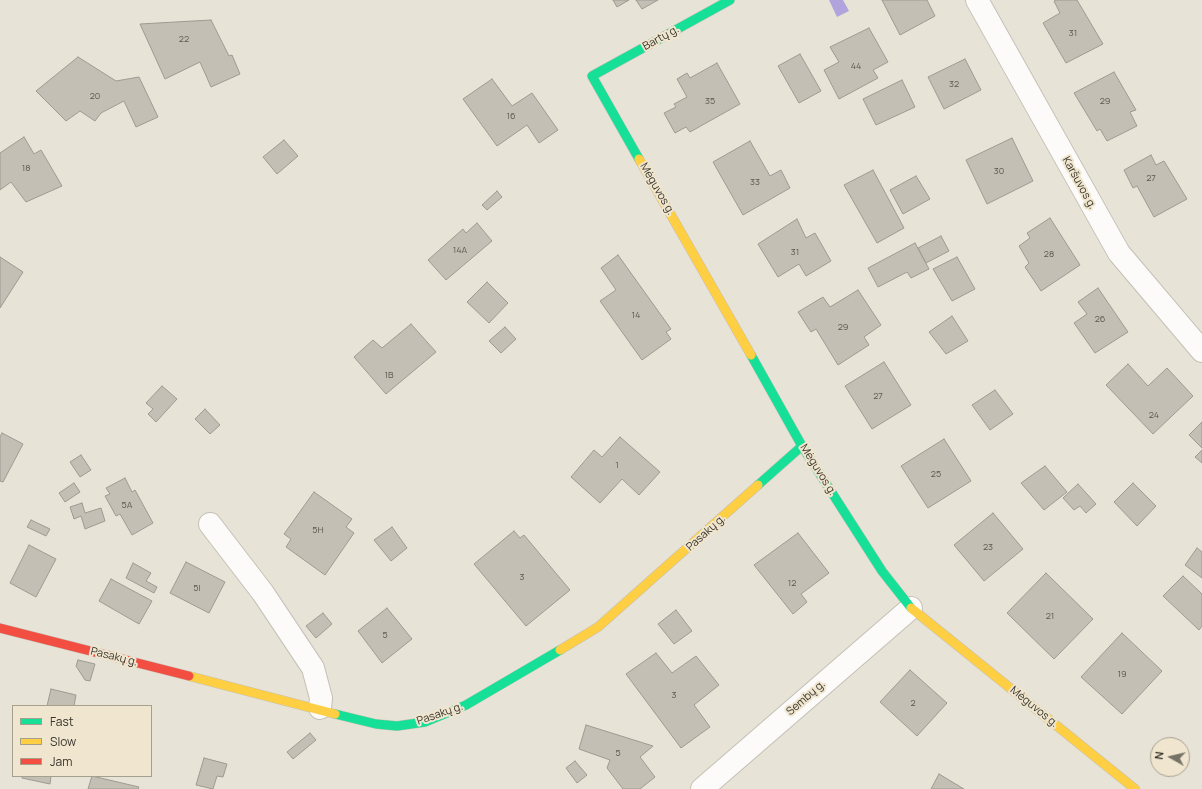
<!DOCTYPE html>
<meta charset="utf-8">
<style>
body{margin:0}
#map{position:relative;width:1202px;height:789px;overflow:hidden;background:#e8e3d7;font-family:Manrope,sans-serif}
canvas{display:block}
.legend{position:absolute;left:12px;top:705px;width:140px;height:72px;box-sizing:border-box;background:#f0e6cf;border:1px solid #a79f8e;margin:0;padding:5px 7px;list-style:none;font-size:12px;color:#39352c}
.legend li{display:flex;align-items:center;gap:8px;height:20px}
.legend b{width:20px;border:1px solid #a79f8e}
.north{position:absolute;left:1150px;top:737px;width:40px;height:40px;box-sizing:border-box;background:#f0e6cf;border:1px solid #a79f8e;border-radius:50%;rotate:278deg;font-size:11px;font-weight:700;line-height:16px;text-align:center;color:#39352c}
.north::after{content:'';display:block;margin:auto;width:14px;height:18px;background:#767268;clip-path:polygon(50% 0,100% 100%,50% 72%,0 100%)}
</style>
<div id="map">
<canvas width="1202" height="789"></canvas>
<ul class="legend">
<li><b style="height:5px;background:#16e098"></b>Fast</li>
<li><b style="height:5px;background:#ffcf43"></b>Slow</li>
<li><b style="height:5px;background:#f24e42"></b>Jam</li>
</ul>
<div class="north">N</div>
</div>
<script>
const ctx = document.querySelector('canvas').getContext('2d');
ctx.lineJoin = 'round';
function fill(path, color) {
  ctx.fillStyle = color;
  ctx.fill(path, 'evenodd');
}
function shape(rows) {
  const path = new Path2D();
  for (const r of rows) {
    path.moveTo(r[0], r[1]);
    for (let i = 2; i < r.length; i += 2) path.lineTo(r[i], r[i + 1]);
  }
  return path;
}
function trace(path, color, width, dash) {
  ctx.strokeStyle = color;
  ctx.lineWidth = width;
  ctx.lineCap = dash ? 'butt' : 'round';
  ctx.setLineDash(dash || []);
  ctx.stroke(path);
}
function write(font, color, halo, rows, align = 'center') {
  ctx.font = font + ' Manrope,sans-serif';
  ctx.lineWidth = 4;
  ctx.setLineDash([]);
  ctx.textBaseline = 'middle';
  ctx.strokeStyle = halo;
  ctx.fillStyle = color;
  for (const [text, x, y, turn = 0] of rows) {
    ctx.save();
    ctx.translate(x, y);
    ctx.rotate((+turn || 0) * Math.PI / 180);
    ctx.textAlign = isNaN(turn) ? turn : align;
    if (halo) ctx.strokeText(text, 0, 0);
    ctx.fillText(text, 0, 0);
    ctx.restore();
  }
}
fill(shape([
 [829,0,843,0,849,11,837,17]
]), '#b1a4dc');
const building = shape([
 [613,0,629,0,617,7,613,0],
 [636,0,658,0,642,9,636,0],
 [882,0,927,0,935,16,900,35,882,0],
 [1056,0,1077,0,1103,44,1066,63,1043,23,1060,13,1054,1,1056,0],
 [211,20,229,56,232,55,240,74,211,87,200,62,165,79,140,24,211,20],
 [869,28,888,62,873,70,878,78,839,99,824,70,839,62,830,47,869,28],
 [800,54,821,91,799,103,778,66,800,54],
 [78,57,116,81,139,77,158,117,136,127,124,101,101,113,95,121,80,111,66,121,36,91,78,57],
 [965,59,981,90,944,109,928,77,965,59],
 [717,63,740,104,690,132,686,127,675,133,664,113,676,107,674,104,687,97,677,79,687,73,690,78,717,63],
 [1114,72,1136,110,1130,112,1137,126,1107,141,1100,129,1097,131,1074,93,1114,72],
 [492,79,512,106,532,93,558,130,539,143,527,125,497,146,463,99,492,79],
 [902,80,915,107,876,125,863,99,902,80],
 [24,137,34,154,41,150,62,186,26,202,11,182,0,190,0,153,24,137],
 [1012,138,1033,181,987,204,966,160,1012,138],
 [284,140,298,156,277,174,263,157,284,140],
 [750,141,770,176,781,170,790,188,743,215,713,162,750,141],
 [1151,155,1156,165,1164,161,1187,199,1154,217,1137,186,1133,188,1124,170,1151,155],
 [873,170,904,228,877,243,844,185,873,170],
 [916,176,930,199,903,214,890,190,916,176],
 [497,191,502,197,487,210,482,205,497,191],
 [1050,218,1080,265,1041,291,1025,267,1029,263,1019,246,1030,238,1027,233,1050,218],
 [797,219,806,238,815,233,831,261,806,276,799,264,778,277,758,244,797,219],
 [477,223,492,241,446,280,428,260,463,229,466,233,477,223],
 [941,236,949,251,926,263,918,248,941,236],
 [915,243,929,269,911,278,907,272,878,287,868,268,915,243],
 [618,255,671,329,666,332,671,339,642,360,600,301,616,290,601,268,618,255],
 [0,257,23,272,0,308,0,257],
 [957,257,975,289,952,301,933,269,957,257],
 [487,282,508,303,489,323,467,302,487,282],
 [1098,288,1128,332,1095,353,1074,323,1087,314,1078,302,1098,288],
 [858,290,881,325,864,337,869,345,838,365,816,329,811,332,798,312,823,297,830,307,858,290],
 [952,316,968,341,946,354,929,332,952,316],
 [411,324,436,352,386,394,354,357,373,340,382,348,411,324],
 [505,327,516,339,501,353,489,341,505,327],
 [884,362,911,405,872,429,845,386,884,362],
 [1128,364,1148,386,1167,368,1193,396,1153,434,1106,385,1128,364],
 [162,386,177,399,156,422,148,414,153,409,146,403,162,386],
 [995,390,1013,414,990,430,972,405,995,390],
 [205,409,220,425,210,434,195,419,205,409],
 [1202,422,1202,448,1189,435,1202,422],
 [2,433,23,444,3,482,0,481,0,437,2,433],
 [620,437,660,472,639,495,622,479,600,503,571,477,594,450,602,457,620,437],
 [944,439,971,481,928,508,901,466,944,439],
 [1202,450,1202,463,1195,457,1202,450],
 [81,455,91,470,80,477,70,462,81,455],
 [1045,466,1067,492,1044,510,1021,483,1045,466],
 [125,478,132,492,135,490,153,523,132,535,120,514,116,516,105,496,110,494,106,488,125,478],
 [74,483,80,492,65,502,59,493,74,483],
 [1133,483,1156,506,1137,526,1114,502,1133,483],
 [1078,484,1096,504,1086,513,1080,506,1074,510,1063,498,1078,484],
 [314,492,352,519,346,527,354,533,325,575,286,547,291,539,284,534,314,492],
 [82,503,85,513,101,508,105,521,85,529,81,516,74,519,70,507,82,503],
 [993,513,1023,549,984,581,954,545,993,513],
 [31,520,50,529,46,536,27,527,31,520],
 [392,527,407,548,391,561,374,540,392,527],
 [514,531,520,538,524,535,570,590,526,626,474,564,514,531],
 [798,533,829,573,801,594,807,602,793,614,754,565,798,533],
 [29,545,56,559,36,597,10,583,29,545],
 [1197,548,1202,552,1202,578,1185,565,1197,548],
 [186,562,225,582,209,613,170,593,186,562],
 [133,563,151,573,146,581,157,587,154,593,126,578,133,563],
 [1046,573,1093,619,1054,659,1007,613,1046,573],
 [1183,576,1202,594,1202,626,1199,630,1163,596,1183,576],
 [111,579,152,601,139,624,99,601,111,579],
 [387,608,412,639,382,663,358,631,387,608],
 [676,610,692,631,674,644,658,624,676,610],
 [323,613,332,624,316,638,306,626,323,613],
 [1122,633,1162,671,1122,714,1081,677,1122,633],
 [656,653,672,673,696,656,719,685,694,705,710,727,681,748,626,674,656,653],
 [78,660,95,664,90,681,85,680,76,666,78,660],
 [910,670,947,703,917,736,880,702,910,670],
 [51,689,76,695,74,706,47,706,51,689],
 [586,725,653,746,640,757,655,777,640,789,623,789,607,768,610,760,579,749,586,725],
 [310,733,316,740,293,759,287,752,310,733],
 [204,758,227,764,223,777,217,776,213,789,196,785,204,758],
 [575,761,587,775,577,783,566,768,575,761],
 [939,774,964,789,931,789,939,774],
 [22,776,51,776,50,784,22,778,22,776],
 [92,776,139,787,138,789,88,789,92,776]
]);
fill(building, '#c4bfb5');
trace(building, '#9e9a91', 1);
const street = shape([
 [977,0,1119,253,1202,351],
 [210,524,263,593,313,668,321,698,320,708],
 [702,789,911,608]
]);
const fast = shape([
 [639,159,592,76,730,0],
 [751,355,802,446,882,571,911,608],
 [758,485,802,446],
 [335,714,376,724,397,726,425,722,466,705,560,650]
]);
const slow = shape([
 [639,159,751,355],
 [911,608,1135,789],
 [560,650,598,627,758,485],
 [189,676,335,714]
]);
const jam = shape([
 [0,628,189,676]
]);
trace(street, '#c4c0b6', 24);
trace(fast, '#c4c0b6', 10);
trace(slow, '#c4c0b6', 10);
trace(jam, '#c4c0b6', 10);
trace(street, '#fcfbf9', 22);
trace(fast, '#16e098', 9);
trace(slow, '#ffcf43', 9);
trace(jam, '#f24e42', 9);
write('9px', '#5c584e', null, [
 ["31",1073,33],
 ["22",184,39],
 ["44",856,66],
 ["32",954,84],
 ["20",95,96],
 ["35",710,101],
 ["29",1105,101],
 ["16",511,116],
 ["18",26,168],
 ["30",999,171],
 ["27",1151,178],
 ["33",755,182],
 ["14A",460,250],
 ["31",795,252],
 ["28",1049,254],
 ["14",636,315],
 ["26",1100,319],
 ["29",843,327],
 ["1B",389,375],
 ["27",878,396],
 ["24",1154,415],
 ["1",617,465],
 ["25",936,474],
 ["5A",127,505],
 ["5H",318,530],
 ["23",988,547],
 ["3",522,577],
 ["12",792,583],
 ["5I",197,588],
 ["21",1050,616],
 ["5",385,635],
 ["19",1122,674],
 ["3",674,695],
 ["2",913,703],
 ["5",618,753]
]);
write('11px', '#39352c', '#f0e6cf', [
 ["Bartų g.",661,38,-29],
 ["Karšuvos g.",1079,183,61],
 ["Mėguvos g.",657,189,60],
 ["Mėguvos g.",818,470,58],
 ["Pasakų g.",706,533,-42],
 ["Pasakų g.",114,657,14],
 ["Sembų g.",806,698,-41],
 ["Mėguvos g.",1034,707,39],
 ["Pasakų g.",440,714,-19]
]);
</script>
